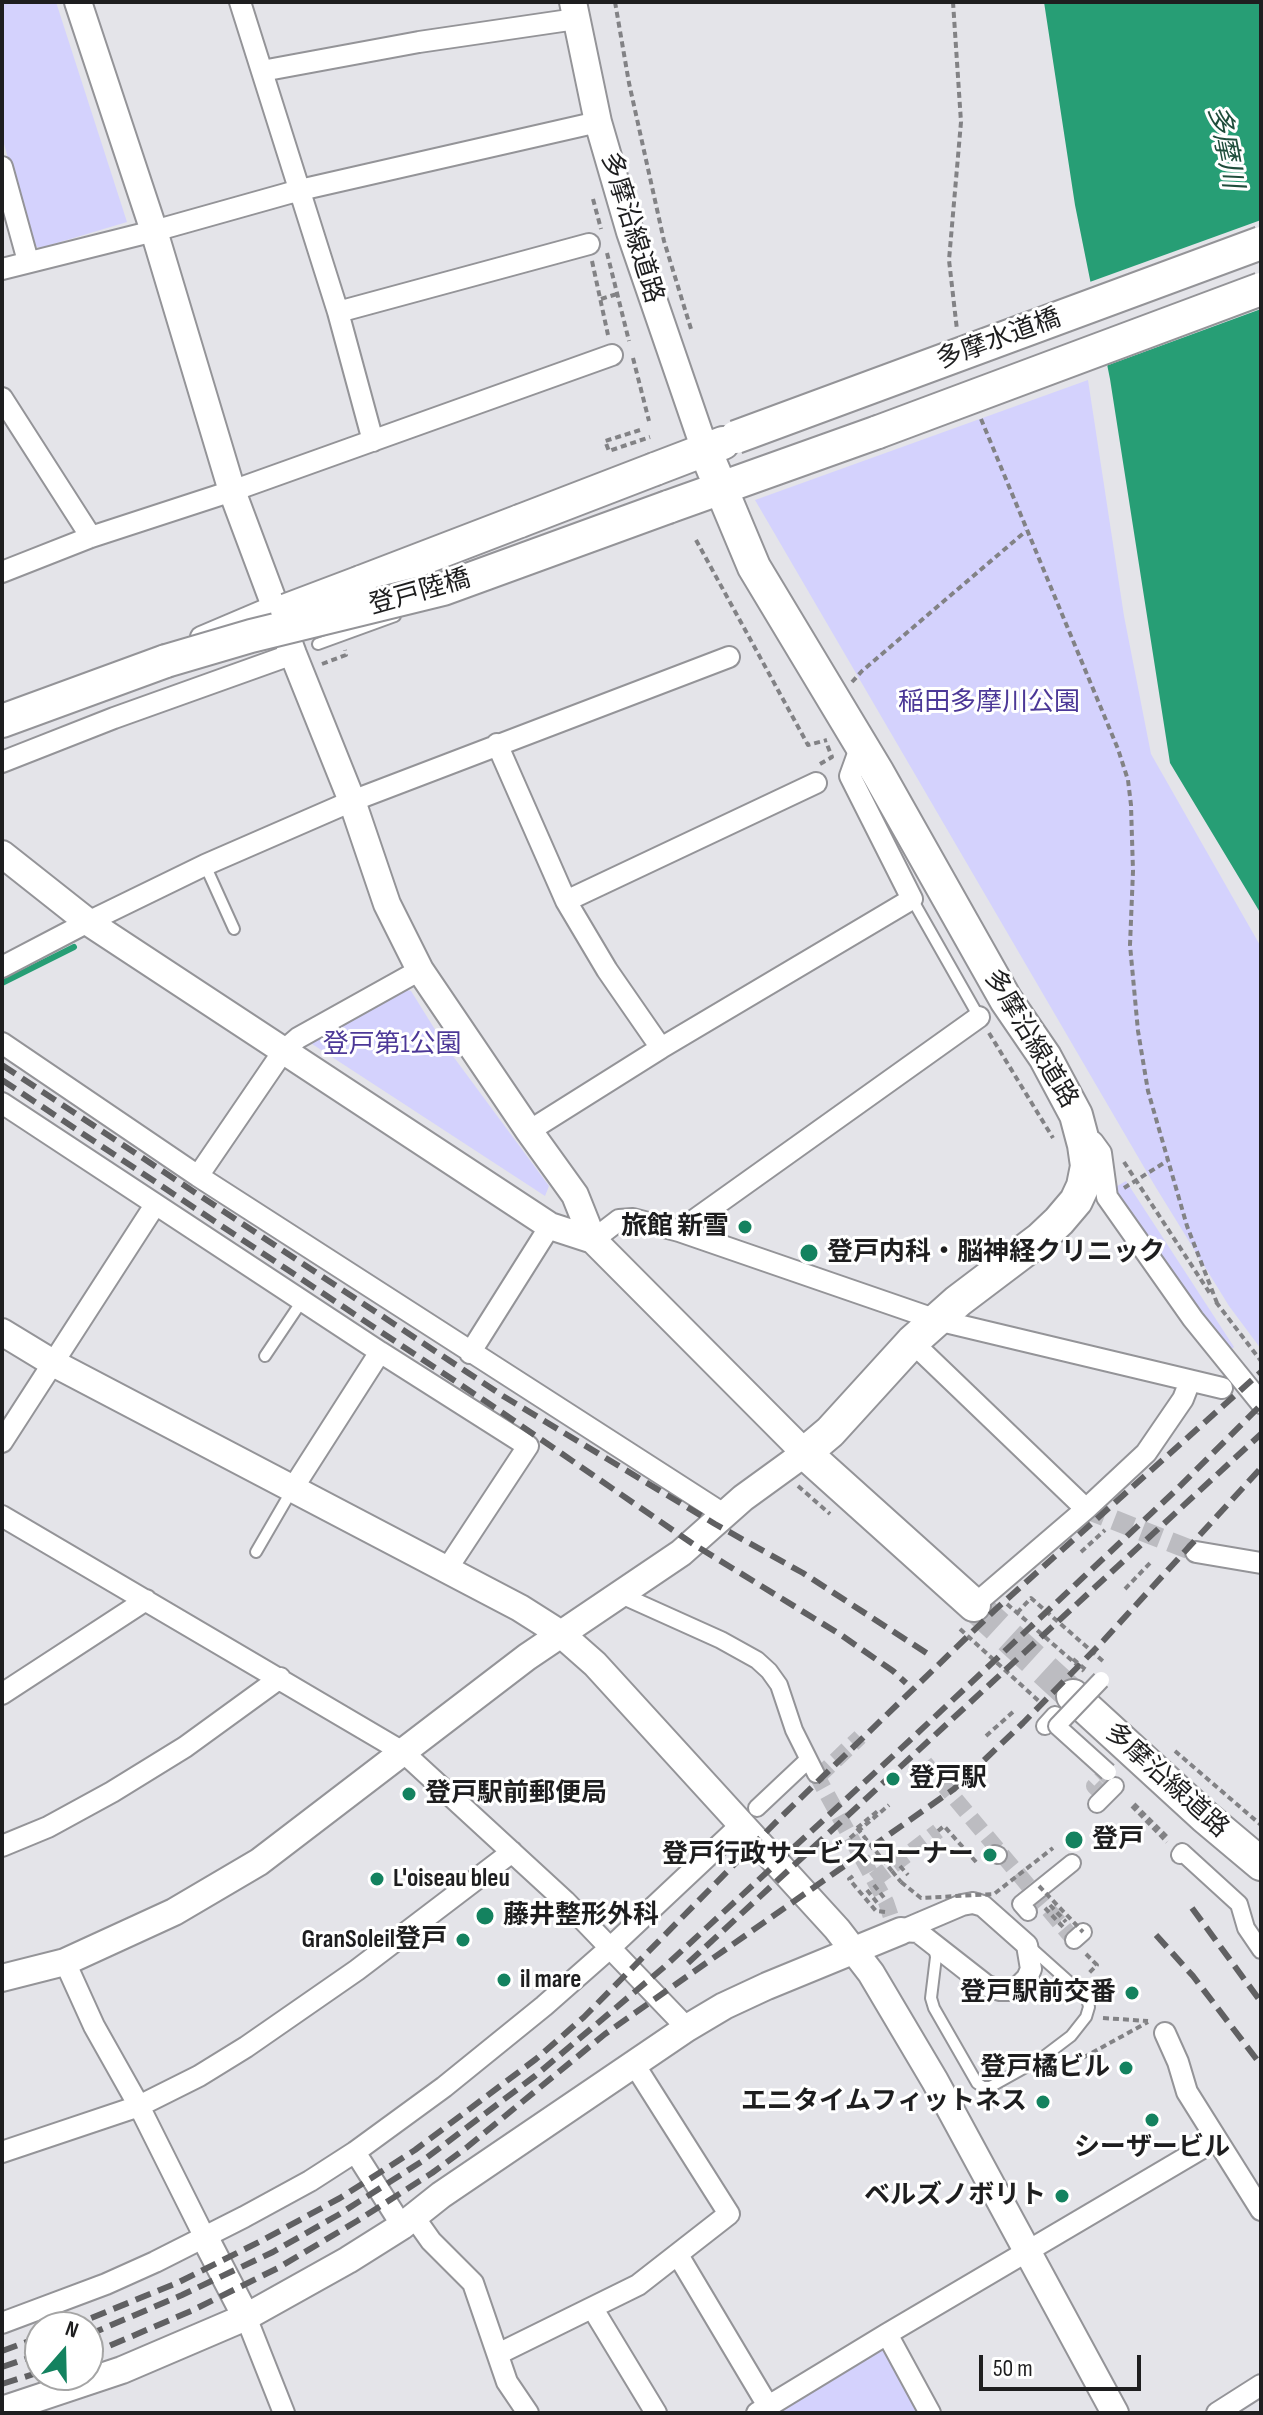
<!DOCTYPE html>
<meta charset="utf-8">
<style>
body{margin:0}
#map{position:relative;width:1263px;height:2415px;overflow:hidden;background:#e4e4e9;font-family:"Sofia Sans Condensed",sans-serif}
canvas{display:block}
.frame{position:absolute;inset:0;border:4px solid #1e1e1f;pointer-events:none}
.north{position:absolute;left:24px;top:2311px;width:80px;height:80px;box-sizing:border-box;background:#fff;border:2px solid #a5a5a5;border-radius:50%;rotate:20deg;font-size:22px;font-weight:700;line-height:32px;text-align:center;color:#1e1e1f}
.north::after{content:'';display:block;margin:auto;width:28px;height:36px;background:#14825f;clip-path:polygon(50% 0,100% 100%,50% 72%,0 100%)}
.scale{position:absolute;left:979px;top:2355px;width:162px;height:36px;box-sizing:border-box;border:4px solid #1e1e1f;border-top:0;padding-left:10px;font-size:24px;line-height:28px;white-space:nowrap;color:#1e1e1f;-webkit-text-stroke:6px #fff;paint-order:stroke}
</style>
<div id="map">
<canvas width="1263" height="2415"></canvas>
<div class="frame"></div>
<div class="north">N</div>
<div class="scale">50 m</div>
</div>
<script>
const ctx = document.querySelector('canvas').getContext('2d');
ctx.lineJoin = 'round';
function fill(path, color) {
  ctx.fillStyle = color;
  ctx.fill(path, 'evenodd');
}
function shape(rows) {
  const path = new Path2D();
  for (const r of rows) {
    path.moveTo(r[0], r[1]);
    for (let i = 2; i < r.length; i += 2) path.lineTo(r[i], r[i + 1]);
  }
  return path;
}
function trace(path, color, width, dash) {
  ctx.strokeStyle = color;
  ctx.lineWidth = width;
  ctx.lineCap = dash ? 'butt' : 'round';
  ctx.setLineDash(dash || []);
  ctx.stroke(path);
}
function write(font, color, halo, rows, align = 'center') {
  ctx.font = font + ' "Sofia Sans Condensed","Noto Sans JP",sans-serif';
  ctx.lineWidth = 6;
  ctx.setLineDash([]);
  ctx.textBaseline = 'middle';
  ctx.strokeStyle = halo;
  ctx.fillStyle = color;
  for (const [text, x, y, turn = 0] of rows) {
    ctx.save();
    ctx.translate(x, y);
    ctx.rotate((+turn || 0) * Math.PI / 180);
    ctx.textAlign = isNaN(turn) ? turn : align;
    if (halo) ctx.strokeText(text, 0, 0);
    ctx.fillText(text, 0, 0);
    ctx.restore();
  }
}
fill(shape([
 [2,2,56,2,127,222,40,248,31,245,2,136],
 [1088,380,1124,616,1151,754,1261,947,1261,1349,1229,1306,1155,1186,755,500],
 [403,989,411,991,444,1044,549,1186,545,1196,309,1042],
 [1126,1181,1234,1347,1227,1353,1112,1189],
 [882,2347,919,2413,775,2413]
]), '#d4d2fd');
fill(shape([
 [1044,2,1261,2,1261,914,1170,763,1110,379,1075,205]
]), '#279e75');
fill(shape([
 [1261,220,1261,309,1103,367,1087,283]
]), '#e4e4e9');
trace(shape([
 [2,983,74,947]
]), '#279e75', 6);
trace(shape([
 [925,1763,1074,1940],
 [816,1774,886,1902,891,1917],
 [818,1777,860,1737],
 [1105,1797,1094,1786,1108,1772],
 [874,1880,938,1831]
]), '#bcbcc1', 16, [16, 8]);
trace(shape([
 [1086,1509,1196,1552]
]), '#bcbcc1', 20, [20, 10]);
trace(shape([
 [974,1605,1073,1696]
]), '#bcbcc1', 32, [32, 16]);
const service = shape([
 [318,644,395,616],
 [205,865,234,929],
 [912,899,979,1017],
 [265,1356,302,1301],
 [256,1552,292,1490],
 [934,1946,936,1957,931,1998,934,2008,977,2083,983,2087,990,2087,1042,2058,1071,2036,1086,2017,1089,2007,1087,1998,1030,1947]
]);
const pedestrian = shape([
 [621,1595,721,1640,757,1660,769,1671,779,1685,794,1730,816,1774],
 [1045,1726,1055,1715],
 [1097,1804,1115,1786],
 [757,1808,808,1760],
 [995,1854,998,1855],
 [1180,1855,1182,1852,1239,1904,1246,1928,1261,1950],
 [1028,1912,1021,1904,1072,1863],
 [1074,1940,1083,1932]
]);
const minor = shape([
 [240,2,338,312,373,441],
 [262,71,419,42,576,19],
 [2,167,28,261],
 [2,269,154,231,300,190,598,122],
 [338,312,589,244],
 [2,398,91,537],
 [2,572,91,537,232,491,612,355],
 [201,637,274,606],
 [497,744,566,901,607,970,661,1048],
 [2,762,114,718,293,654],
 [566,901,816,783],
 [2,967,88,922,205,865,352,801,729,657],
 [2,1043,198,1176,725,1515],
 [2,1103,380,1352,293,1488],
 [529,1131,661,1048,912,899,850,776,859,751,859,743],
 [1093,1142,1101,1153,1107,1197,1193,1319,1261,1403],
 [198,1176,284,1050,298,1038,420,970],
 [679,1231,979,1017],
 [593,1240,619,1220,633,1219,679,1231,937,1320,1222,1388],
 [912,1342,1086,1509],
 [380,1352,528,1446,447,1569],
 [470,1353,550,1226],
 [2,1442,155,1205],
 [2,1516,403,1752,565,1901,687,2028],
 [1196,1552,1261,1563],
 [974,1605,1086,1509,1146,1453,1183,1399,1190,1381],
 [2,1694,146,1600],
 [2,1846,48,1827,112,1792,185,1747,280,1678],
 [973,1903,983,1906,1027,1945,1031,1969,1027,1978,1019,1986,1010,1990,1000,1990,987,1986,918,1932,901,1931,962,1905,973,1903],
 [65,1962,94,2026,139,2106,205,2238],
 [1165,2033,1178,2062,1187,2092,1261,2210],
 [2,2152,139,2106,199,2076,246,2047,357,1970,512,1852],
 [355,2152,402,2226],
 [414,2217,431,2241,473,2283,507,2382,528,2413],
 [678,2255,768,2406],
 [593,2309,656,2413],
 [246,2317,284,2413],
 [2,2323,106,2284,155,2262,244,2217,310,2181,355,2152,444,2087,544,2006,611,1947,742,1824],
 [887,2334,930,2413],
 [498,2354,638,2285,729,2214,634,2064],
 [757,2413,887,2334,1216,2140],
 [1217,2413,1261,2385]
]);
const tertiary = shape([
 [573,2,598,122,630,232,705,450],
 [2,854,88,922,550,1226,593,1240],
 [2,1332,53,1363,520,1608,561,1634,595,1664,837,1929,871,1973,935,2081,1115,2413],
 [2,1978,65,1962,174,1912,259,1862,527,1657,681,1553,743,1498,805,1453,593,1240,575,1195,529,1131,420,970,387,904,352,801,293,654,232,491,154,231,78,2],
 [205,2238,246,2317],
 [2,2410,122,2370,246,2317,348,2260,402,2226,441,2195,687,2028,724,2006,767,1986,901,1931]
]);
const primary = shape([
 [705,450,754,567,878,773,1006,1000,1045,1057,1076,1115,1084,1145,1087,1166,1083,1186,1076,1201,1059,1221,1040,1239,958,1301,912,1342,830,1432,805,1453,974,1605],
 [655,469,723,443],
 [668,507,878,432],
 [361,582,520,521],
 [2,721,166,661],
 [1073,1696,1205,1817,1261,1864]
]);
trace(service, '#949498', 14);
trace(pedestrian, '#949498', 20);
trace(minor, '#949498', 24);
trace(tertiary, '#949498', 30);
trace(primary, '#949498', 36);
trace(shape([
 [615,2,629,83,664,241,691,329],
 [953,2,961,122,949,260,957,330],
 [593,199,601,229],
 [607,253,629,341],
 [592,261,608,335],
 [601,299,617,294],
 [633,358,649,421],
 [981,419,1118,749,1128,780,1131,805,1133,871,1130,945,1138,1031,1148,1091,1187,1226,1217,1303],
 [640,430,605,441,609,451,650,437],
 [696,540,808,745,827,740],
 [322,664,346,655,345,650],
 [852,682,862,671,1026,531],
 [820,764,832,757,826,742],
 [989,1033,1053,1138],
 [1124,1162,1211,1295],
 [1124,1188,1167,1161],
 [1216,1302,1261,1361],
 [798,1486,830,1514],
 [1081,1552,1105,1530],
 [1125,1589,1150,1563],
 [1007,1604,1084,1671],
 [1017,1613,1031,1598,1104,1662],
 [960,1629,1042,1704],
 [986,1736,1013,1712],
 [1175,1751,1261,1825],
 [1134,1804,1169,1839],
 [1132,1806,1167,1842],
 [857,1828,879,1810],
 [938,1831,944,1826,977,1863],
 [850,1838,889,1805],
 [900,1866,908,1875],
 [892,1871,901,1882],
 [853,1876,849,1879,876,1911,885,1912],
 [867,1890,879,1905],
 [1050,1905,1066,1922],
 [1045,1908,1064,1928],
 [1086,1954,1097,1965,1088,1974],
 [1103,2018,1148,2021],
 [1057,2072,1148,2022]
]), '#828285', 4, [6, 4]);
trace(service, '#fff', 10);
trace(pedestrian, '#fff', 16);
trace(minor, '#fff', 20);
trace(tertiary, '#fff', 26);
trace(primary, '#fff', 32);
trace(shape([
 [2,1065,503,1396,715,1524,803,1573,928,1654],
 [2,1080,494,1407,693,1544,841,1635,893,1671,906,1683],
 [1192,1908,1261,2002],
 [1156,1935,1193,1976,1261,2065],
 [688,1963,1261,1434],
 [69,2327,177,2283,263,2240,340,2198,415,2150,536,2059,584,2017,779,1819,996,1609,1261,1372],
 [88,2335,182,2295,273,2252,338,2215,421,2162,535,2076,663,1968,908,1742,1174,1492,1261,1405],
 [2,2351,40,2337],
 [88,2355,191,2311,278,2268,357,2221,432,2173,466,2148,605,2034,954,1789,1023,1723,1104,1640,1261,1468],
 [2,2367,40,2354],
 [2,2384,40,2372]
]), '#606062', 6, [16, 8]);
const pedestrianBridge = shape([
 [1101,1680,1057,1726,1108,1772]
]);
const primaryBridge = shape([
 [878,432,1261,289],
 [736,437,1261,243],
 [520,521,655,469],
 [287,610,361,582],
 [166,661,251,636,443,589,668,507]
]);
trace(pedestrianBridge, '#949498', 20, []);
trace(primaryBridge, '#949498', 36, []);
trace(shape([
 [1073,1659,1086,1670],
 [857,1828,892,1871],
 [901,1882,921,1898,994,1894,1053,1848],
 [874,1885,885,1899],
 [1039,1886,1083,1932]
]), '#828285', 4, [6, 4]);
trace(pedestrianBridge, '#fff', 16);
trace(primaryBridge, '#fff', 32);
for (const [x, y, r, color] of [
 [745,1227,8,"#14825f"],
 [809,1253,10,"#14825f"],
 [893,1779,8,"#14825f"],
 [409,1794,8,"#14825f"],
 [1074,1840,10,"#14825f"],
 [990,1855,8,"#14825f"],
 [377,1879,8,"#14825f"],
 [485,1916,10,"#14825f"],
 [463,1940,8,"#14825f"],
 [504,1980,8,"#14825f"],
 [1132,1993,8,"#14825f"],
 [1126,2068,8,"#14825f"],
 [1043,2102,8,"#14825f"],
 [1152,2120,8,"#14825f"],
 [1062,2196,8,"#14825f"]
]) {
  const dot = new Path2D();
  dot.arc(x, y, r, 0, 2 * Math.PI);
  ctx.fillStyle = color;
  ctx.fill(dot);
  trace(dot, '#fff', 3);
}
write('26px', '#1e1e1f', '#fff', [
 ["多摩沿線道路",631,228,73],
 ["多摩水道橋",999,340,-20],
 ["登戸陸橋",420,593,-16],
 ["多摩沿線道路",1030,1039,59],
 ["多摩沿線道路",1166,1781,42]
]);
write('26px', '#4c3897', '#fff', [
 ["稲田多摩川公園",989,703],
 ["登戸第1公園",392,1045]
]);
write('bold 26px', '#1e1e1f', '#fff', [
 ["旅館 新雪",729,1227],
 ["登戸内科・脳神経クリニック",827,1253,"left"],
 ["登戸駅",909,1779,"left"],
 ["登戸駅前郵便局",425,1794,"left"],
 ["登戸",1092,1840,"left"],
 ["登戸行政サービスコーナー",974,1855],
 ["L'oiseau bleu",393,1879,"left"],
 ["藤井整形外科",503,1916,"left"],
 ["GranSoleil登戸",447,1940],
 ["il mare",520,1980,"left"],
 ["登戸駅前交番",1116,1993],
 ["登戸橘ビル",1110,2068],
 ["エニタイムフィットネス",1027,2102],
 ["シーザービル",1152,2148,"center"],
 ["ベルズノボリト",1046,2196]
], 'right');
write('italic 28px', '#1f4d3b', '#fff', [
 ["多摩川",1224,147,79]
]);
</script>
